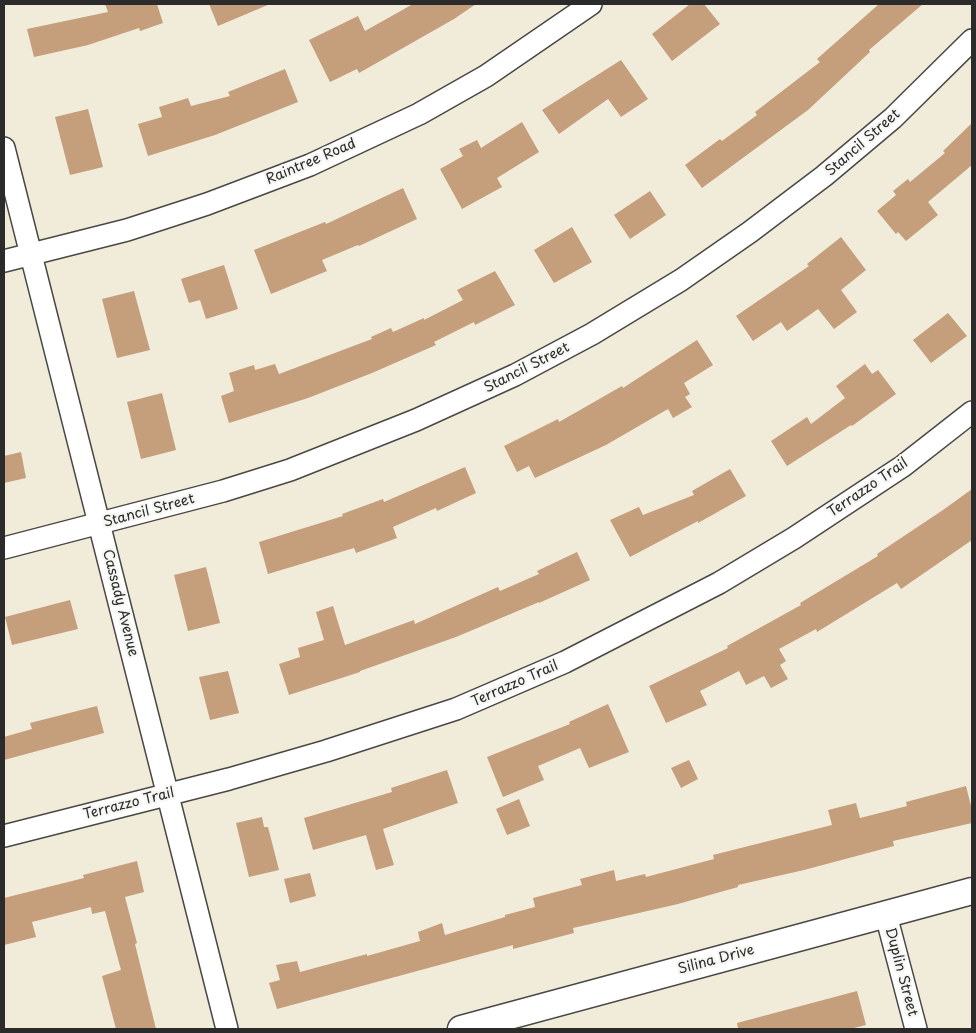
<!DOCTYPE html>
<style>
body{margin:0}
#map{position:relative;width:976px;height:1033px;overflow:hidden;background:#f1ebd9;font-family:"Playpen Sans",sans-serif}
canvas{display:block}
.frame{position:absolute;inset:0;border:5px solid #2b2b2b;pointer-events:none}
</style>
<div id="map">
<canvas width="976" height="1033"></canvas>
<div class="frame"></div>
</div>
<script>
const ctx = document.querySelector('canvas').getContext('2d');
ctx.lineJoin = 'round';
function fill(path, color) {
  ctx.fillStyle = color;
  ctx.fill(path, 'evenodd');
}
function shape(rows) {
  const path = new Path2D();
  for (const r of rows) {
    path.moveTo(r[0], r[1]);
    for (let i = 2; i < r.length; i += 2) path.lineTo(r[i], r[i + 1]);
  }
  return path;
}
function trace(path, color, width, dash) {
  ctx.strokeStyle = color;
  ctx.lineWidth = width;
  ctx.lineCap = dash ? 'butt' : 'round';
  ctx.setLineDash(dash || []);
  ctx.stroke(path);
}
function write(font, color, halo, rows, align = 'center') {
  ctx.font = font + ' "Playpen Sans",sans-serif';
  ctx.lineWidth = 4.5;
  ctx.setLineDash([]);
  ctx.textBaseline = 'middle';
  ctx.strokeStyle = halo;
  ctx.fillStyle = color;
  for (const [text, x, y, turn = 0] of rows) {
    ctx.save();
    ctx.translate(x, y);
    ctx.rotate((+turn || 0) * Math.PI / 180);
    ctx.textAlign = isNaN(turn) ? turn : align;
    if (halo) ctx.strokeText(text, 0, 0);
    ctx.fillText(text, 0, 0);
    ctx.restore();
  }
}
fill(shape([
 [105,4,157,4,163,23,140,31,139,28,88,45,34,57,27,29,108,12],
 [209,4,270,4,218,26],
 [413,4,476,4,454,19,359,73,357,69,330,82,309,40,358,16,365,31],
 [690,4,704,4,720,24,672,61,652,34],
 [879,4,923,4,869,50,870,52,808,110,702,188,685,165,720,139,722,141,757,115,755,112,820,62,817,59],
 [621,60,648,99,621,117,608,99,559,134,542,110],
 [285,69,298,102,215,135,148,156,138,124,162,117,159,107,188,98,191,106,230,96,228,92],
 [88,109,103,167,70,175,55,117],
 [522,122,539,152,497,178,502,187,462,209,440,169,463,156,459,149,477,140,481,148],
 [972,123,972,165,928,202,938,215,906,241,898,232,896,234,877,211,896,195,893,191,908,179,910,182,945,153,943,151],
 [403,188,417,219,359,246,358,245,322,260,327,271,271,294,254,250,325,222,326,224],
 [650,191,666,215,630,239,614,215],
 [572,227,592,262,554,283,534,250],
 [841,237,866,270,841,290,857,312,834,329,818,309,787,331,781,322,753,341,736,316,809,266,807,264],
 [224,265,238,309,206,319,200,300,189,303,181,279],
 [495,271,515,305,475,325,474,322,434,342,436,345,372,373,308,398,229,423,221,396,234,391,229,373,254,365,255,370,275,364,279,374,372,339,371,337,391,328,393,332,424,318,424,320,463,300,457,290],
 [134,291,150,350,117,358,102,299],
 [948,313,967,336,931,363,913,340],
 [697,340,713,365,684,383,690,394,685,397,692,407,673,418,668,409,606,445,535,478,529,466,517,472,504,446,558,419,559,422,622,386,623,388],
 [865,364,872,374,878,370,896,394,852,426,851,425,787,466,771,441,807,417,811,424,845,398,836,386],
 [162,393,176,450,141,459,127,402],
 [21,452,26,478,4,483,4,456],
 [465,467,476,493,437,511,436,508,393,527,397,538,356,553,354,548,268,574,259,542,343,516,342,514,383,499,384,502],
 [730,469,746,496,698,523,698,521,630,557,610,520,639,507,643,515,694,495,692,491],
 [972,489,972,540,901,589,897,583,817,632,816,629,779,649,786,661,780,665,788,679,771,688,764,676,746,685,739,671,700,691,707,705,666,723,649,686,728,648,727,646,801,605,800,603,878,556,877,554,943,510],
 [577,552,590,580,539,603,539,602,456,637,360,671,360,672,289,695,279,664,300,657,298,648,324,640,316,612,333,606,345,645,414,620,415,624,498,587,500,591,539,574,537,571],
 [206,567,220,623,188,631,174,575],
 [70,600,78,629,12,645,5,617],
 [228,671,239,713,210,720,199,677],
 [608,704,629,752,589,768,580,748,538,766,544,780,503,797,487,757,570,724,569,722],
 [97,706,104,733,4,760,4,737,32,729,30,723],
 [689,760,698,779,681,788,671,768],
 [447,770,458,803,383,829,394,865,376,870,366,835,313,850,304,818,392,792,391,788],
 [966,786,972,810,972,823,893,841,894,846,804,870,738,885,738,887,678,904,573,928,574,933,513,949,513,945,277,1009,269,983,280,980,276,965,297,961,300,972,367,954,367,956,420,941,418,932,442,923,445,935,505,917,505,915,535,907,533,898,582,885,580,879,614,870,616,881,645,874,646,877,714,859,713,855,832,825,828,810,856,803,860,818,907,806,906,802],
 [519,799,530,826,507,835,496,809],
 [262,817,264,827,268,827,279,870,249,877,236,823],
 [137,861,144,892,125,897,137,943,135,944,156,1029,116,1029,102,976,121,970,105,911,92,914,91,907,32,922,36,937,4,945,4,898,84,878,83,875],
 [310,873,316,896,290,903,284,879],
 [857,991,866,1025,850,1029,738,1029,737,1023]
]), '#c59e7c');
const minor = shape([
 [4,148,227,1029],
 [4,261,127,230,207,204,310,165,419,114,486,76,591,4],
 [4,548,223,491,290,470,416,420,515,375,592,334,681,280,750,232,824,176,893,118,972,40],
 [4,836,229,779,326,751,456,709,565,662,719,583,794,538,903,466,972,412],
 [886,915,916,1029]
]);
const tertiary = shape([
 [461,1029,972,891]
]);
trace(minor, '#494845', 24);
trace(tertiary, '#494845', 29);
trace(minor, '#fff', 21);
trace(tertiary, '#fff', 26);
write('14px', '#2b2b2b', '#f6f6f2', [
 ["Stancil Street",863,143,-41],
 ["Raintree Road",311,162,-23],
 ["Stancil Street",527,368,-27],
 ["Terrazzo Trail",868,488,-34],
 ["Stancil Street",149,511,-15],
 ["Cassady Avenue",120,603,76],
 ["Terrazzo Trail",515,684,-24],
 ["Terrazzo Trail",129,804,-14],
 ["Silina Drive",716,960,-15],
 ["Duplin Street",901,972,75]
]);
</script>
